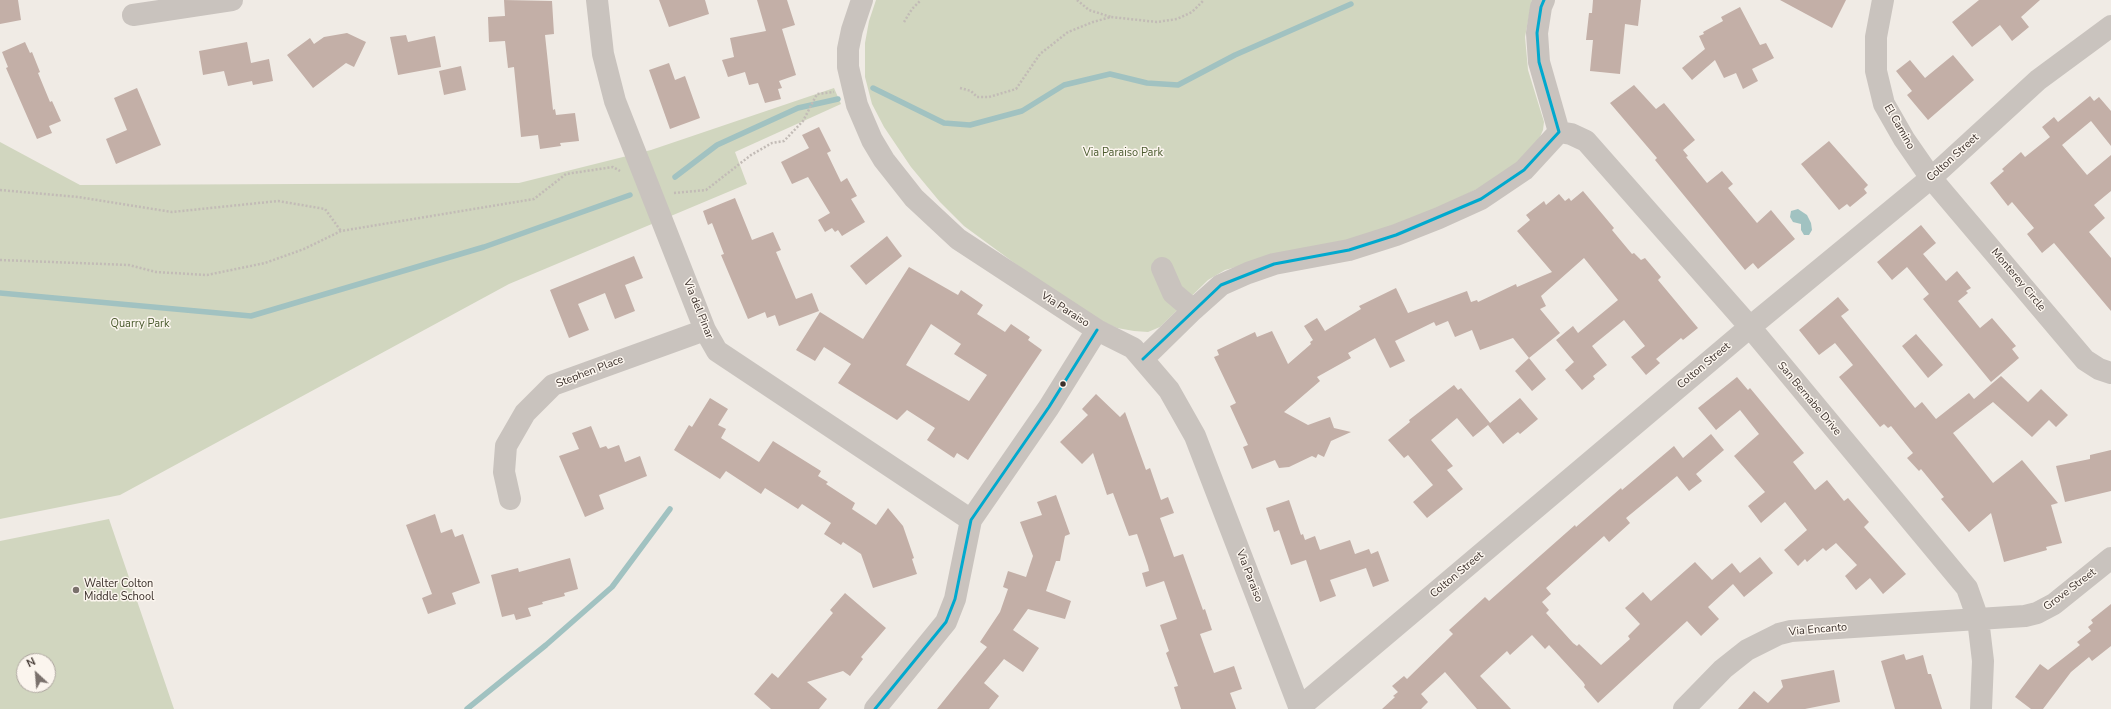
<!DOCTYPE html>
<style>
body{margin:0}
#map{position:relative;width:2111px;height:709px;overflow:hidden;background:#f0ebe5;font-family:"Nunito Sans",sans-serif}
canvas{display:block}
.north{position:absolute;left:16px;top:653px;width:40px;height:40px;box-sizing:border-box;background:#fbf5ee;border:1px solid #aea6a0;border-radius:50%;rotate:334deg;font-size:11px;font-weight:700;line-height:16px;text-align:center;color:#3b302b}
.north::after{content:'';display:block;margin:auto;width:14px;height:18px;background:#7a716c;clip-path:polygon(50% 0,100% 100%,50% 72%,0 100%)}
</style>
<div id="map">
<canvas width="2111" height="709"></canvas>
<div class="north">N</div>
</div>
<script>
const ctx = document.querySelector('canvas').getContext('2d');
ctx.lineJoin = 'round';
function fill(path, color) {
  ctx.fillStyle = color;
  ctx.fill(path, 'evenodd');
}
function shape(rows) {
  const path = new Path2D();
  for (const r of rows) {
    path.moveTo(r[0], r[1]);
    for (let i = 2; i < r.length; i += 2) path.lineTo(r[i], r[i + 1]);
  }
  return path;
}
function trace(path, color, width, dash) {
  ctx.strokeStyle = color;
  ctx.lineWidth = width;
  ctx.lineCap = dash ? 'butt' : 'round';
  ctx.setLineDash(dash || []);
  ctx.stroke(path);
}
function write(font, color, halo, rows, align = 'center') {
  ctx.font = font + ' "Nunito Sans",sans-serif';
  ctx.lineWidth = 3;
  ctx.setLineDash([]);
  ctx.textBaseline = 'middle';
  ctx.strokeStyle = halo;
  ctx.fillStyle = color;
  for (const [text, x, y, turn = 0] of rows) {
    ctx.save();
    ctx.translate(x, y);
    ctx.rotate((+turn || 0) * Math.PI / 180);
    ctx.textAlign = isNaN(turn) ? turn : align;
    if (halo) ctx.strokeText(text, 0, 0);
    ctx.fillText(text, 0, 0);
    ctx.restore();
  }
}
fill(shape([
 [876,0,1532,0,1525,37,1528,70,1544,122,1543,130,1540,137,1528,153,1496,180,1429,212,1338,245,1255,262,1225,270,1208,280,1160,327,1148,332,1134,331,1117,328,1102,321,1028,273,964,226,940,202,911,167,884,127,872,104,865,77,865,43,869,21],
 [834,88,841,104,735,152,747,184,509,284,120,495,0,519,0,142,80,185,519,183,651,150],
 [109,519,174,709,0,709,0,541],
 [24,661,48,661,48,685,24,685]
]), '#d1d6bf');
fill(shape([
 [1798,209,1807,215,1811,223,1812,230,1809,235,1804,235,1801,230,1801,224,1793,222,1790,217,1791,211]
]), '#a1c2c1');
trace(shape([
 [873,88,944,123,970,125,1022,111,1064,85,1110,74,1147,83,1178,85,1235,55,1351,4],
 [675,177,717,145,798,108,838,99],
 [0,293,251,316,484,247,630,195],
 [467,709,546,645,612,587,670,509]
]), '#a1c2c1', 5.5);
fill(shape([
 [0,0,18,0,21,20,0,24],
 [504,0,552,1,554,34,545,35,553,110,555,109,556,115,575,113,579,141,560,143,561,146,540,149,538,135,521,137,514,67,508,68,505,41,489,42,488,17,505,16],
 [659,0,705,0,709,14,669,27],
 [757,0,787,0,795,25,782,29,796,75,779,81,782,88,778,89,781,99,765,103,758,83,749,85,745,72,728,77,722,60,734,57,730,38,766,31],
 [1593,0,1641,0,1638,26,1625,24,1620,74,1590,71,1593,40,1586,40,1589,13,1592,13],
 [1780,0,1846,0,1832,28],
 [1979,0,2040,0,2021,17,2029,27,2012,41,2000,25,1972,47,1952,22],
 [1740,7,1760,45,1766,43,1774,58,1752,69,1758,81,1743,89,1736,73,1724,78,1715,60,1692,80,1682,68,1705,49,1699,36,1704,34,1703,32,1723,21,1721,17],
 [347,33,366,42,354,67,346,63,313,88,287,55,310,38,314,44,324,37],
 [406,35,408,42,435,36,441,67,398,75,390,37],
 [25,42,30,53,32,52,40,72,38,73,50,102,52,101,61,121,49,126,52,133,37,139,6,68,8,67,2,52],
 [247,42,251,63,269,59,273,81,253,85,252,81,228,86,224,71,203,75,199,51],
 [1953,55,1974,80,1928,120,1907,95,1912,91,1896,71,1910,60,1925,78],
 [669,63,675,80,685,76,700,118,670,129,649,70],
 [461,66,466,90,444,95,439,71],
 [1634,85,1656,109,1664,103,1695,140,1683,150,1688,156,1686,157,1707,183,1722,171,1733,184,1728,188,1757,223,1771,210,1795,239,1758,269,1753,263,1745,270,1655,160,1657,158,1610,103],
 [137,88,161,145,116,164,106,139,127,130,114,98],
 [2090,96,2094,101,2099,97,2111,111,2111,146,2091,121,2062,145,2087,175,2111,155,2111,191,2094,205,2105,218,2089,232,2111,258,2111,311,2054,243,2042,253,2027,234,2034,228,2012,202,2008,206,1990,183,2004,171,2002,169,2021,152,2025,157,2050,137,2042,127,2054,117,2058,122],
 [819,127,831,151,827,153,841,182,847,178,857,196,851,199,865,222,842,236,838,230,835,232,832,228,825,232,818,220,830,213,808,177,792,184,781,162,809,148,802,135],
 [1829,141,1868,185,1864,189,1867,193,1850,207,1847,204,1839,210,1801,164],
 [1583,191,1614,228,1612,230,1632,254,1634,253,1641,260,1645,258,1661,277,1658,280,1698,328,1683,340,1681,338,1656,359,1660,363,1646,375,1631,357,1645,346,1624,320,1592,346,1607,365,1593,376,1595,379,1582,390,1565,370,1574,362,1556,340,1573,326,1578,333,1618,300,1584,258,1541,296,1546,306,1540,309,1560,333,1529,358,1513,338,1480,350,1472,330,1455,337,1448,321,1436,326,1434,322,1395,341,1405,361,1390,368,1375,338,1348,353,1351,358,1317,377,1320,381,1284,412,1308,425,1330,417,1334,428,1351,432,1331,441,1324,457,1318,454,1316,458,1312,456,1289,467,1279,468,1275,460,1252,469,1243,447,1248,445,1230,406,1236,403,1214,357,1219,355,1217,350,1255,332,1257,337,1272,331,1288,364,1311,344,1310,342,1313,340,1304,326,1317,318,1325,331,1361,309,1359,306,1396,288,1408,313,1467,291,1471,302,1477,300,1478,302,1516,284,1517,287,1552,272,1517,231,1530,220,1526,215,1544,201,1546,205,1559,194,1565,201,1569,198,1571,201],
 [735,198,752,240,773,232,781,250,776,252,796,299,812,293,819,311,779,326,775,315,767,318,765,312,748,319,721,255,724,254,712,223,708,225,703,211],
 [1921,225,1936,243,1923,254,1946,281,1957,271,1971,288,1966,291,1968,293,1958,301,1980,328,1992,318,2016,346,2012,349,2019,358,1991,382,1923,299,1929,294,1907,267,1892,280,1877,262],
 [887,236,902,256,866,285,850,266],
 [634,256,643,278,625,285,635,311,615,319,605,293,578,304,589,330,569,338,550,290],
 [909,267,958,295,961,290,983,305,977,314,1005,332,1011,324,1030,337,1028,340,1042,350,968,460,957,453,954,458,927,440,935,428,907,410,897,420,838,383,851,364,824,347,815,361,796,350,820,312,863,339],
 [931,324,961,344,954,354,987,375,969,401,906,365],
 [1838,297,1849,310,1841,316,1915,408,1922,402,1936,419,1969,393,1974,399,2001,376,2028,402,2041,389,2068,415,2056,427,2049,420,2032,437,1993,402,1953,433,1993,483,2022,460,2058,503,2051,505,2062,543,2046,547,2047,550,2004,562,1991,513,1969,532,1941,499,1944,497,1921,469,1919,471,1907,458,1913,453,1891,426,1888,428,1884,424,1880,427,1839,377,1853,365,1835,343,1819,355,1799,330],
 [1916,334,1943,365,1928,378,1902,346],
 [1529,358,1546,379,1532,391,1515,371],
 [1737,377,1748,390,1750,388,1804,453,1793,462,1815,490,1827,480,1844,501,1848,498,1869,522,1864,527,1906,574,1883,594,1870,578,1856,590,1845,576,1857,565,1836,543,1826,551,1823,548,1807,562,1805,559,1798,566,1784,550,1807,530,1785,502,1761,523,1748,506,1765,492,1734,456,1759,434,1740,410,1716,430,1698,408],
 [1454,385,1458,390,1461,388,1490,423,1520,398,1538,419,1520,434,1518,432,1503,444,1488,425,1473,437,1457,418,1431,440,1453,466,1447,470,1463,489,1427,518,1413,502,1433,485,1408,455,1404,458,1388,440,1410,422,1409,420],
 [1096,394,1120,417,1125,412,1146,470,1150,468,1161,500,1168,497,1174,513,1160,518,1174,557,1183,554,1203,610,1205,609,1212,630,1200,634,1214,673,1234,666,1242,689,1230,693,1236,709,1181,709,1174,687,1178,686,1166,653,1169,651,1160,625,1177,619,1164,581,1146,587,1142,573,1149,571,1148,566,1137,534,1129,536,1113,493,1107,495,1093,453,1082,464,1060,442,1088,415,1082,409],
 [710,398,728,409,718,425,726,429,721,438,759,462,773,441,821,471,818,476,828,482,826,484,855,503,852,509,876,525,888,508,903,526,914,558,912,559,917,574,873,588,861,554,843,542,841,545,824,534,831,523,802,504,798,509,765,488,761,494,726,471,720,479,674,450,689,425,692,427],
 [591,426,600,448,606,446,608,449,619,445,625,462,640,456,647,476,599,495,604,509,585,517,559,456,579,449,572,433],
 [1711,434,1724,450,1696,474,1702,481,1689,491,1677,476,1626,518,1630,523,1609,542,1604,536,1546,588,1551,594,1542,602,1549,610,1546,613,1573,643,1577,646,1579,644,1601,665,1630,639,1628,636,1640,624,1625,608,1643,592,1651,601,1695,562,1712,580,1732,563,1740,573,1760,557,1773,573,1744,597,1733,584,1708,607,1719,619,1701,636,1687,621,1598,703,1584,687,1585,685,1583,682,1549,645,1545,649,1532,635,1510,655,1507,651,1480,676,1511,709,1477,709,1445,672,1421,694,1428,702,1421,709,1382,709,1395,697,1393,696,1398,692,1392,686,1404,676,1407,679,1453,634,1449,630,1485,597,1489,601,1575,525,1576,527,1621,488,1622,490,1674,446,1683,458],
 [2111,450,2111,491,2065,502,2056,466,2090,459,2090,455],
 [1056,495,1070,534,1065,536,1060,561,1056,561,1046,591,1071,601,1065,619,1028,609,1013,630,1039,648,1023,672,1004,659,984,683,999,696,989,709,937,709,987,647,980,642,1000,612,1008,589,1003,587,1008,571,1026,577,1033,556,1020,522,1042,515,1037,502],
 [1289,500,1301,535,1303,534,1305,540,1315,536,1320,550,1350,540,1355,554,1369,549,1371,554,1378,551,1389,581,1373,587,1366,568,1330,580,1336,596,1320,602,1306,560,1291,565,1279,530,1274,532,1266,508],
 [435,514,441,533,452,529,455,537,463,534,480,583,452,593,456,604,428,614,422,598,432,594,406,525],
 [570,558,578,589,564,593,565,596,542,602,543,604,528,608,531,616,516,620,514,614,502,617,491,575,518,568,519,572],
 [845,593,886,628,861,657,863,659,850,676,843,671,807,682,827,699,819,709,771,709,754,694,772,673,778,678,833,613,830,610],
 [2111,604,2111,646,2092,661,2089,657,2071,672,2043,709,2031,709,2015,697,2040,664,2048,670,2080,645,2077,642,2091,631,2088,627,2093,623,2091,620],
 [1904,654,1906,660,1923,655,1928,674,1931,674,1942,709,1895,709,1881,661],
 [1834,670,1840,702,1805,709,1738,709,1754,691,1768,703,1783,687,1781,680]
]), '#c3afa7');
trace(shape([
 [1077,0,1089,10,1111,17],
 [904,22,912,9,921,0],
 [960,88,971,91,977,97,989,97,1016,89,1040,54,1068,32,1093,22,1111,17,1157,22,1177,19,1192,12,1204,0],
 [0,190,78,197,172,212,278,201,325,209,341,231],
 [674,193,706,190,751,155,772,143,784,141,803,121,817,94,834,92],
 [0,260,129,265,156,272,207,275,265,263,304,249,341,231,534,199,566,174,613,167,620,171]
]), '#c2bbb6', 2.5, [2, 2]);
trace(shape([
 [597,0,603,54,615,101,705,330,717,351,971,520],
 [862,0,852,30,848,49,848,67,857,105,872,140,884,160,914,198,958,239,1097,330,1133,348,1169,390,1195,436,1300,709],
 [1544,0,1541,7,1537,33,1539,62,1559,132],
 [1883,0,1876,37,1876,71,1884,104,1904,139,1931,178,2085,360,2099,369,2111,373],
 [133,15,232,0],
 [1559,132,1571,134,1586,141,1750,327,1967,588,1978,619,1983,661,1981,709],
 [1162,268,1173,293,1193,310],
 [1143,359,1193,310,1221,285,1248,273,1274,264,1349,250,1396,235,1439,218,1481,199,1524,170,1559,132],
 [510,499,504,472,506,446,525,413,553,385,705,330],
 [1299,708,1750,327,1931,178,2038,80,2111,26],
 [875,709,946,622,955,599,971,520,1049,407,1097,330],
 [1684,709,1723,669,1747,650,1779,634,1791,631,2025,616,2037,613,2054,604,2111,558]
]), '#c9c3be', 22);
trace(shape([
 [1143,359,1221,285,1274,264,1349,250,1396,235,1481,199,1524,170,1559,132,1539,62,1537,33,1541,7,1544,0],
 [875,709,946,622,955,599,971,520,1049,407,1097,330]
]), '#00a9ce', 3);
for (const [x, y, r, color] of [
 [1063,384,3.5,"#3b302b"],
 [76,590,4,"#7a716c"]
]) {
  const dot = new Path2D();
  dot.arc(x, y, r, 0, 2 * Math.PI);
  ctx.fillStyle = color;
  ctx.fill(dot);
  trace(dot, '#fbf5ee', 1.5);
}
write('11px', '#3b302b', '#fbf5ee', [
 ["El Camino",1899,127,60],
 ["Colton Street",1953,158,-42],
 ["Monterey Circle",2018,280,50],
 ["Via del Pinar",698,309,68],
 ["Via Paraiso",1065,310,33],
 ["Colton Street",1704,366,-40],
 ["Stephen Place",590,372,-21],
 ["San Bernabe Drive",1809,399,50],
 ["Colton Street",1457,575,-40],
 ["Via Paraiso",1249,576,69],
 ["Grove Street",2070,590,-37],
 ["Via Encanto",1818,630,-5]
]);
write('11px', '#4a5a2e', '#fbf5ee', [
 ["Via Paraiso Park",1123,153],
 ["Quarry Park",140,324]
]);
write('11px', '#3b302b', '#fbf5ee', [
 ["Walter Colton",84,584],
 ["Middle School",84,597]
], 'left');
</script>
